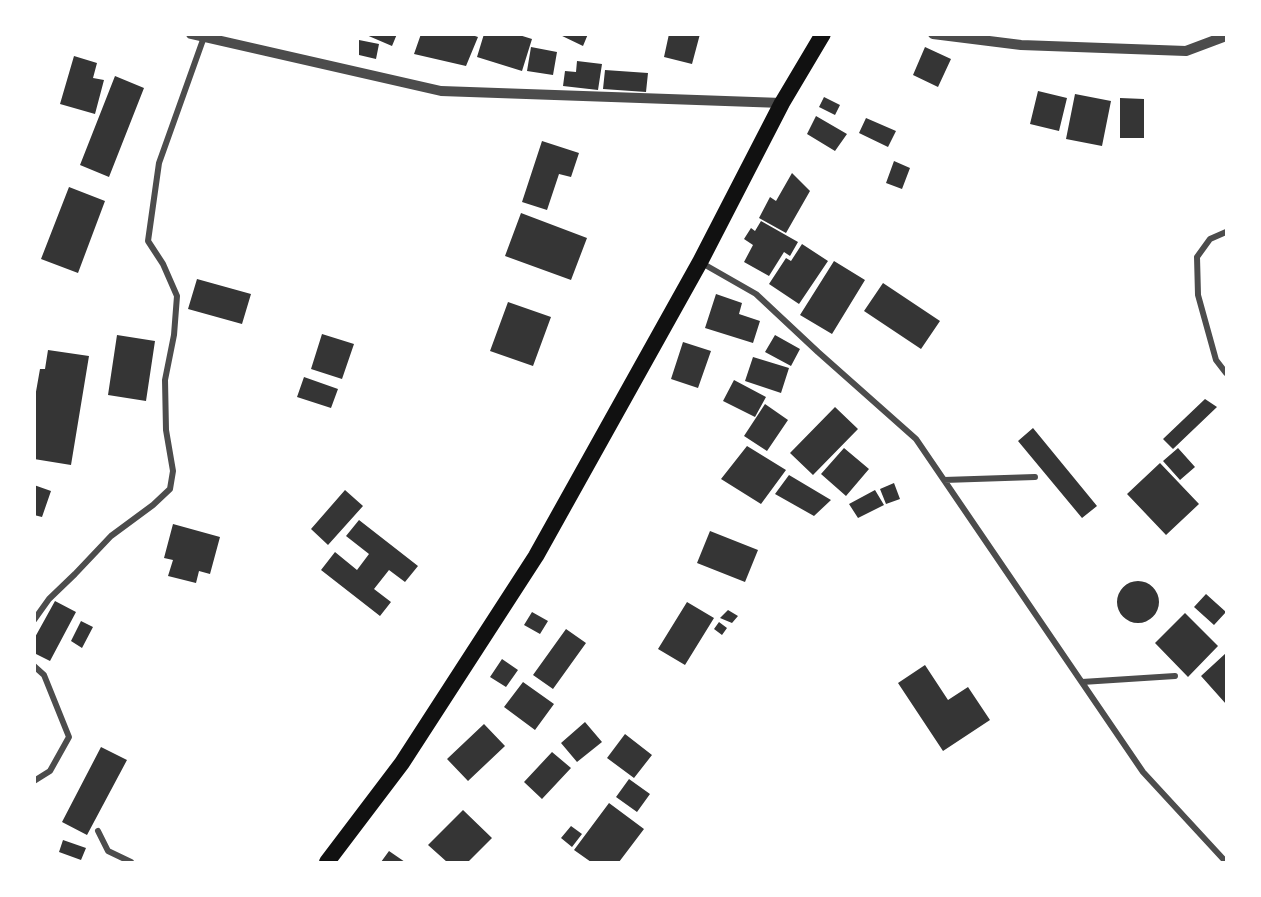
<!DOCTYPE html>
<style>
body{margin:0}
#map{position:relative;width:1261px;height:897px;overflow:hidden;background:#fff;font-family:Montserrat,sans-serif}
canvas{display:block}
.frame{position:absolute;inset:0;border:36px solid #fff;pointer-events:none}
</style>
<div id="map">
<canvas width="1261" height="897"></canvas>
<div class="frame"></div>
</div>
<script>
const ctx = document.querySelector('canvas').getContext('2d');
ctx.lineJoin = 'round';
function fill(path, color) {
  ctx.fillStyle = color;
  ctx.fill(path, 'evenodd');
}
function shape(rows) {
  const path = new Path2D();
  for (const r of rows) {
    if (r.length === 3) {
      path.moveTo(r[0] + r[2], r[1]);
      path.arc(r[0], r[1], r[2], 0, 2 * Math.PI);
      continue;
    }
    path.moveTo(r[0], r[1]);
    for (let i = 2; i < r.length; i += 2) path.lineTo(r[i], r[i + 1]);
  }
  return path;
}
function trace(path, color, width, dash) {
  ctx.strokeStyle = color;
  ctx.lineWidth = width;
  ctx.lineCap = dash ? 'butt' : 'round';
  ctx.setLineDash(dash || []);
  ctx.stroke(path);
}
fill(shape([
 [364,34,397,34,392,46],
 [421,34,469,34,478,37,466,66,414,54],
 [484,34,516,34,532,39,522,71,477,57],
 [558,34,588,34,583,46],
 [669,34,700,34,692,64,664,57],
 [359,40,379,44,376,59,359,55],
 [531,47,557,52,553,75,527,71],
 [925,47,951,59,938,87,913,75],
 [74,56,97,63,93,78,104,80,95,114,60,104],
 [577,61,602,64,598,90,563,86,565,71,576,72],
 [605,70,648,73,646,92,603,89],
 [115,76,144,88,109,177,80,165],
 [1038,91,1067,98,1059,131,1030,124],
 [1075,94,1111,101,1102,146,1066,139],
 [824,97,840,105,835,115,819,107],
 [1120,98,1144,99,1144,138,1120,138],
 [816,116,847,134,835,151,807,134],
 [866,118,896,131,888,147,859,133],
 [542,141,579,153,571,177,559,174,547,210,522,202],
 [894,161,910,168,902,189,886,183],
 [792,173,810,191,786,233,759,218,770,197,776,201],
 [69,187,105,201,78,273,41,259],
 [521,213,587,238,571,280,505,256],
 [761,221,798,242,790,256,784,252,769,276,744,262,753,245,744,239,751,228,755,231],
 [802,244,828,261,799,304,769,284,786,258,791,261],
 [834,261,865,280,832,334,800,315],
 [197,279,251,294,242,324,188,309],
 [883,283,940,321,921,349,864,311],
 [716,294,742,303,739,314,760,321,753,343,705,328],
 [508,302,551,317,533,366,490,351],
 [322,334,354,344,342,379,311,369],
 [117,335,155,341,146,401,108,395],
 [775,335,800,349,791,366,765,352],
 [683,342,711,351,698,388,671,379],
 [48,350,89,356,71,465,34,459,34,403,40,369,45,369],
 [753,357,789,368,781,393,745,381],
 [304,377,338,389,331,408,297,397],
 [734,380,766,397,755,417,723,401],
 [1205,399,1217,407,1173,449,1163,439],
 [765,404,788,420,767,451,744,436],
 [835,407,858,429,813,475,790,453],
 [1033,428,1097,506,1082,518,1018,441],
 [747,446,786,470,761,504,721,479],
 [844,448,869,469,846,496,821,474],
 [1178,448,1195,467,1180,480,1163,461],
 [1160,463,1199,504,1166,535,1127,494],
 [789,475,831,500,814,516,775,494],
 [894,483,900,499,886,504,880,489],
 [34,485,51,491,42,517,34,515],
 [345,490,363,506,328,545,311,529],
 [875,490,884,505,858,518,849,504],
 [359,520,418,566,405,582,389,570,374,589,391,602,380,616,321,570,335,552,357,570,369,554,346,536],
 [173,524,220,537,210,574,199,571,196,583,168,576,173,560,164,558],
 [710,531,758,550,745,582,697,563],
 [1138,602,21],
 [1206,594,1226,612,1214,625,1194,607],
 [55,601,76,612,50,661,34,653,34,639],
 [687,602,714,618,685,665,658,649],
 [728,610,738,616,732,623,720,618],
 [532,612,548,621,540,634,524,625],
 [1185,613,1218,646,1188,677,1155,643],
 [81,621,93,627,82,648,71,641],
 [719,622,727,628,722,635,714,629],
 [566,629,586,643,553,689,533,675],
 [1226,653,1226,704,1201,676],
 [502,659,518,670,506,687,490,677],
 [925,665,948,700,968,687,990,720,943,751,898,683],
 [523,682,554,704,535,730,504,707],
 [585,722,602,742,577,762,561,743],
 [484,724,505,746,468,781,447,759],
 [625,734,652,755,634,778,607,758],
 [101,747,127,760,87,835,62,822],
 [552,752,571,768,542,799,524,782],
 [629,779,650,794,637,812,616,797],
 [609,803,644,829,619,862,591,862,574,850],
 [463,810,492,838,468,862,447,862,428,845],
 [571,826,582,834,572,847,561,838],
 [63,840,86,848,81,860,59,852],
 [389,851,405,862,381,862]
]), '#353535');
trace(shape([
 [1226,232,1210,239,1197,257,1198,295,1216,360,1226,373],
 [700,262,756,294,818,352,916,439,1143,772,1226,862],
 [944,480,1035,477],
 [34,620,49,599,75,574,111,536,153,505,170,489,173,471,166,430,165,380,174,335,177,296,163,264,148,241,159,163,204,37],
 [34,666,44,675,69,737,50,771,34,781],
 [1082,682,1175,676],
 [98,831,108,851,131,862]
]), '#4c4c4c', 6);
trace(shape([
 [191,34,441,91,782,103],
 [933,34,1021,45,1186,51,1226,36]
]), '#4c4c4c', 10);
trace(shape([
 [327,862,402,763,536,556,700,262,782,103,823,34]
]), '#111', 16);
</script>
